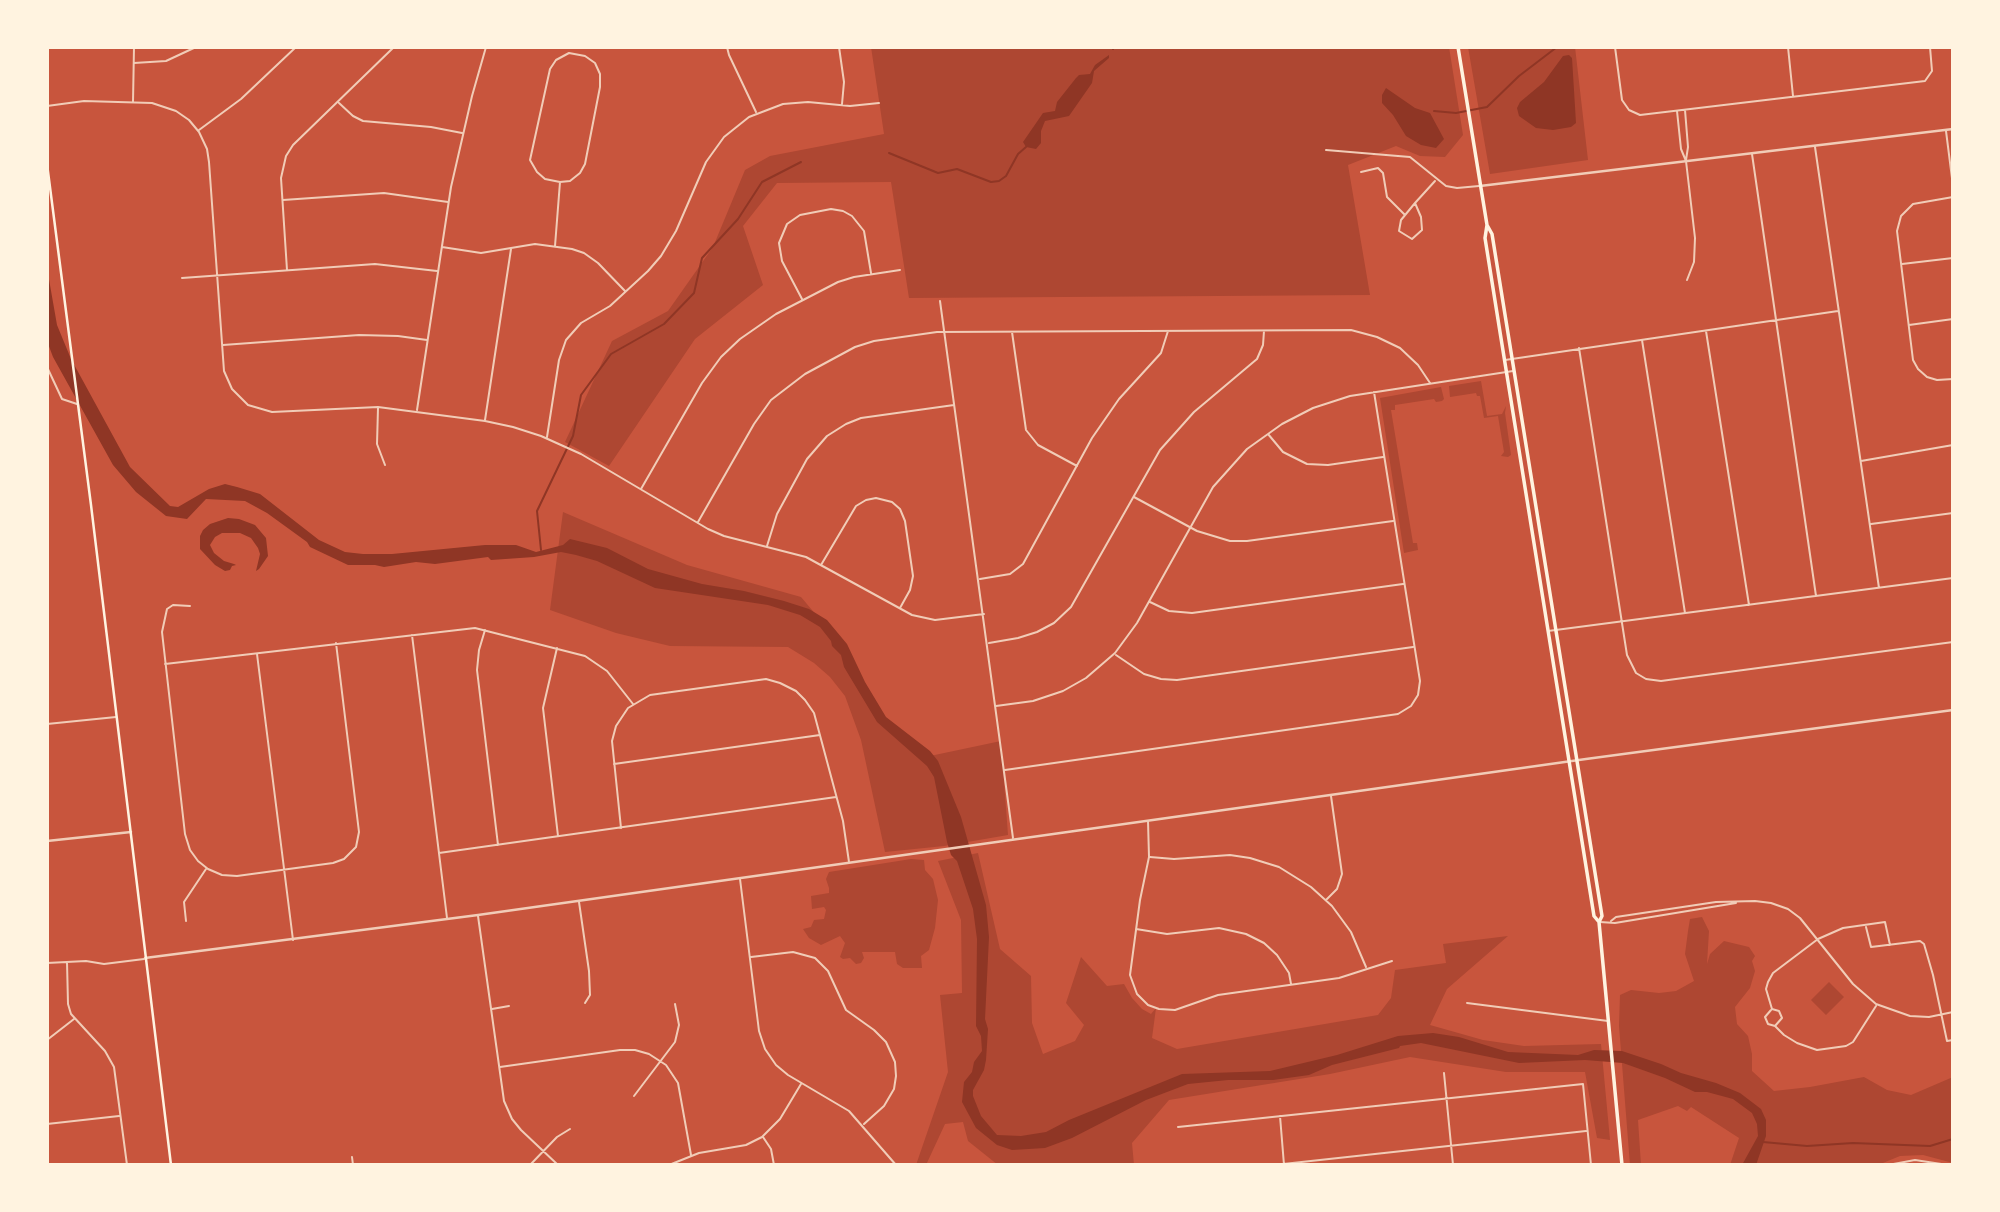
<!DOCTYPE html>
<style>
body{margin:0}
#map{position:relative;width:2000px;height:1212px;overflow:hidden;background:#c8553d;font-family:"Varela Round",sans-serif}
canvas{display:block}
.frame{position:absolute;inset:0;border:49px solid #fff3e0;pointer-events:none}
</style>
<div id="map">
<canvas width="2000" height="1212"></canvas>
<div class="frame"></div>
</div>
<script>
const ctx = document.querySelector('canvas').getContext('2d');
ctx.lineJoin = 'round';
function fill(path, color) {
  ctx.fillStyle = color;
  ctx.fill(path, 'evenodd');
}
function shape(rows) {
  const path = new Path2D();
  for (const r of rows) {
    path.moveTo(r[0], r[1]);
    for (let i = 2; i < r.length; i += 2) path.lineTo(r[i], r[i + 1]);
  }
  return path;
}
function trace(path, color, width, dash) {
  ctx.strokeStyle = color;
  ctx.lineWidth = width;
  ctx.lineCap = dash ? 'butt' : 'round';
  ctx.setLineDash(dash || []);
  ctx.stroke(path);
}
fill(shape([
 [871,47,1449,47,1463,135,1445,157,1420,156,1396,146,1348,165,1370,295,909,298,891,182,777,183,743,226,763,285,695,339,609,466,565,442,612,341,668,311,713,247,745,170,770,156,884,134],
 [1468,47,1575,47,1588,160,1490,174],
 [1481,381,1487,416,1502,414,1506,406,1505,413,1511,455,1508,457,1501,456,1504,452,1498,416,1484,418,1480,396,1477,396,1476,393,1450,397,1449,386],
 [1441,387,1444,399,1442,401,1436,402,1434,399,1395,405,1395,410,1391,410,1413,543,1417,543,1418,550,1404,553,1380,398],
 [563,512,687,565,801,597,839,642,887,721,930,756,1001,741,1008,835,944,846,885,852,861,740,845,696,830,677,814,663,788,647,670,646,616,633,550,610],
 [978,853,1000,949,1031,976,1032,1023,1043,1054,1075,1041,1084,1025,1066,1003,1081,957,1107,986,1124,984,1132,998,1142,1009,1151,1014,1156,1008,1152,1038,1177,1049,1378,1015,1391,998,1395,970,1446,963,1443,944,1508,936,1447,989,1430,1025,1483,1040,1524,1046,1601,1044,1610,1140,1597,1138,1585,1072,1506,1072,1410,1057,1330,1074,1169,1100,1132,1143,1134,1165,998,1165,968,1141,963,1122,945,1124,926,1165,916,1165,948,1072,940,995,962,993,961,920,938,861],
 [911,859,924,860,925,870,933,879,938,900,935,928,929,950,921,956,922,968,903,968,897,964,895,952,862,952,864,958,861,963,856,964,850,958,843,959,840,957,845,943,840,936,821,945,809,938,803,929,811,927,814,920,824,919,826,910,824,907,812,909,811,896,829,893,829,888,826,879,829,872],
 [1702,917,1709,931,1707,964,1710,954,1724,941,1749,947,1755,956,1752,961,1755,971,1750,988,1735,1007,1737,1024,1748,1036,1752,1054,1752,1071,1774,1091,1810,1087,1864,1077,1887,1090,1911,1095,1953,1077,1953,1163,1923,1155,1900,1156,1878,1165,1730,1165,1739,1138,1691,1107,1687,1111,1678,1106,1638,1120,1641,1165,1630,1165,1619,1026,1620,995,1631,990,1659,993,1676,991,1694,981,1685,954,1688,931,1690,919],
 [1829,982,1844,997,1826,1015,1811,1000]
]), '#ae4732');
fill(shape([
 [1109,55,1109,58,1094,71,1092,83,1069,116,1045,121,1041,131,1041,143,1036,149,1026,147,1023,142,1043,113,1055,111,1057,102,1076,78,1079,75,1090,74,1095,65],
 [1569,55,1572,58,1576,123,1571,127,1553,130,1536,128,1519,116,1517,108,1520,102,1544,82,1563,56],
 [1386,88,1415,108,1430,113,1444,139,1436,148,1421,145,1406,136,1393,115,1382,103,1382,95],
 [47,268,57,325,71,359,130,467,170,506,178,507,209,489,225,484,237,487,260,494,319,540,345,552,363,554,392,554,485,545,516,545,536,552,563,545,570,539,607,548,648,569,702,584,744,591,784,601,809,609,827,620,847,644,865,682,886,717,930,751,938,761,961,817,986,905,989,937,985,1019,988,1029,986,1060,984,1070,973,1090,973,1096,981,1116,997,1135,1021,1136,1046,1132,1069,1120,1182,1074,1270,1071,1337,1055,1398,1036,1433,1033,1459,1037,1508,1052,1578,1055,1594,1050,1622,1051,1661,1064,1681,1073,1716,1083,1740,1093,1761,1109,1766,1120,1766,1136,1756,1165,1742,1165,1758,1136,1757,1124,1752,1113,1733,1099,1707,1092,1695,1092,1665,1078,1623,1063,1585,1060,1519,1063,1421,1043,1400,1046,1399,1048,1332,1065,1309,1075,1273,1080,1228,1080,1188,1084,1146,1100,1072,1138,1045,1148,1012,1150,997,1145,976,1128,962,1102,964,1082,972,1072,974,1062,982,1051,981,1036,976,1026,977,939,973,909,957,861,951,855,947,842,934,777,927,766,877,722,844,667,841,655,832,646,831,641,820,627,800,615,768,605,655,588,597,561,576,555,561,552,534,557,491,560,488,557,435,564,416,562,384,567,375,565,348,565,310,547,307,542,267,513,245,501,206,499,187,519,166,516,136,492,113,465,53,357,47,341],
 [228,518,239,519,255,525,266,538,268,556,259,569,256,571,260,554,258,548,251,538,240,533,222,533,215,537,210,545,214,553,224,561,234,564,236,565,232,566,230,570,225,571,215,565,200,549,200,536,203,530,210,524]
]), '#8f3625');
trace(shape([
 [1113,49,1114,47],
 [1434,111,1456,113,1487,107,1519,76,1557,47],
 [889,153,938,173,957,169,991,182,999,181,1006,176,1018,154,1026,147],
 [541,550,537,511,573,436,581,395,611,354,664,324,694,293,702,258,738,219,762,182,801,162],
 [1763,1142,1807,1146,1853,1143,1930,1146,1953,1139]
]), '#8f3625', 2);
trace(shape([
 [727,47,729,55,756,112],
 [839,47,844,82,842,104],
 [1615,47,1622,100,1629,110,1640,115,1925,81,1932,71,1930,47],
 [1788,47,1793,96],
 [134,63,166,61,196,47],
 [133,102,134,47],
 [339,103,353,116,363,121,431,127,462,133],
 [47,106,84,101,152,103,176,111,189,120,199,132,207,149,209,162,224,371,232,389,248,405,272,412,378,407,485,421,513,427,541,436,581,454,708,529,724,536,806,557,912,615,935,620,984,614],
 [1685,110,1688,147,1686,160],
 [1677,111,1681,149,1686,161,1695,238,1694,262,1687,280],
 [199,130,241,99,296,47],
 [1946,131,1953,186],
 [1815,147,1879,588],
 [1326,150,1410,157,1446,186,1457,188,1479,186],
 [1752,154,1816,596],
 [1361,172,1378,168,1383,173,1387,197,1404,214],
 [1953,197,1913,204,1901,216,1897,231,1913,360,1918,369,1927,377,1937,380,1953,379],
 [283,200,384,193,448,202],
 [1415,203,1421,217,1422,230,1412,239,1399,231,1401,220,1415,203,1435,181],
 [555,246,560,182,570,181,580,173,585,164,600,87,600,74,595,63,585,56,569,53,556,60,550,69,530,160,537,172,545,179,560,182],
 [442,247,481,253,535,244,572,249,584,253,598,263,625,291],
 [1902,264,1953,258],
 [287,270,281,178,286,156,293,145,394,47],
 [182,278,375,264,437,271],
 [802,299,782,261,779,243,787,224,800,215,831,209,843,211,852,216,864,231,871,273],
 [940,301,1013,838],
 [1909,325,1953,319],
 [1706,331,1749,605],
 [1012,332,1026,430,1038,445,1077,466],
 [1642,340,1685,613],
 [223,345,359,335,398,336,427,340],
 [1579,348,1627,655,1636,673,1646,679,1661,681,1953,642],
 [1505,360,1838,311],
 [47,367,62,399,77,404],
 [378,408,377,444,385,465],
 [417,410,451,187,472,96,486,47],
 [485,420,511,249],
 [1268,434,1283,452,1307,464,1328,465,1383,457],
 [547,437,559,360,566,340,581,323,610,306,648,271,661,256,676,231,706,162,724,137,749,117,783,104,808,102,850,106,879,103],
 [1861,461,1953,445],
 [641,489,702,383,721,357,740,339,776,314,838,282,854,277,900,270],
 [1134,497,1197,531,1230,541,1247,541,1393,521],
 [698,522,754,424,771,400,805,374,855,347,874,341,937,332,1351,330,1377,337,1400,348,1418,365,1430,383],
 [1871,524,1953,513],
 [767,546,777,514,807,459,827,436,846,424,861,418,954,405],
 [821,565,856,506,866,500,876,498,892,502,900,509,905,521,913,576,910,590,900,608],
 [980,579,1010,574,1023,564,1092,438,1119,399,1161,353,1168,331],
 [1150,602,1169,611,1192,613,1403,584],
 [190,606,173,605,167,609,162,632,185,834,190,850,198,861,208,869,222,875,237,876,333,863,344,859,356,847,359,832,336,643],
 [485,630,479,650,477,670,498,845],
 [1548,631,1953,578],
 [412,635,447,918],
 [989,643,1018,638,1037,632,1054,623,1071,607,1160,450,1194,412,1257,359,1263,345,1264,331],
 [557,648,543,708,558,836],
 [257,654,293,940],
 [1116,655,1144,674,1161,679,1177,680,1413,647],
 [165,664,475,628,585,656,607,671,633,704],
 [996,706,1033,701,1063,691,1086,678,1115,653,1137,623,1213,487,1247,449,1282,424,1313,408,1350,396,1513,371],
 [47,724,116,717],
 [614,764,820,735],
 [1005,770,1398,714,1411,706,1418,695,1420,681,1374,392],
 [1148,821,1149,857,1140,900,1130,975,1137,994,1148,1005,1159,1009,1175,1010,1218,995,1339,978,1392,961],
 [621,828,612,741,616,726,628,708,650,695,766,679,780,683,796,691,805,700,814,713,843,821,849,862],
 [439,853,836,797],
 [1150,857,1174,859,1230,855,1250,858,1279,867,1311,887,1332,906,1351,932,1366,967],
 [740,879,759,1031,765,1049,776,1065,788,1075,849,1111,896,1165],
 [1326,900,1337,889,1342,874,1331,796],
 [579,902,589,971,590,995,585,1003],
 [478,916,504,1101,512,1119,521,1130,558,1165],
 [186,921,184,902,206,869],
 [1611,921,1616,917,1716,902,1755,901,1771,903,1788,909,1800,918,1853,984,1876,1004,1910,1016,1929,1017,1953,1012],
 [1600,922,1615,923,1736,903],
 [1866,927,1871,947,1920,941,1924,944,1933,975,1947,1041,1953,1040],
 [1136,929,1167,934,1219,928,1246,934,1264,943,1277,955,1289,973,1291,984],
 [751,957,793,952,815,958,828,971,846,1010,874,1030,886,1042,895,1062,896,1076,894,1089,884,1106,864,1124],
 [67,962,68,1004,71,1014,105,1051,114,1067,127,1165],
 [47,963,86,961,104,964,144,959],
 [1467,1003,1608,1021],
 [492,1009,509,1006],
 [1771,1010,1765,1017,1768,1024,1775,1026,1784,1035,1797,1043,1817,1050,1846,1046,1853,1042,1876,1006],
 [1775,1026,1782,1018,1779,1011,1772,1009,1766,989,1768,982,1773,973,1818,939,1843,928,1885,922,1890,945],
 [47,1040,74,1019],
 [500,1067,620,1050,635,1050,649,1054,666,1065,678,1083,691,1155],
 [1444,1073,1453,1165],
 [634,1096,675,1042,679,1025,675,1004],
 [1280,1116,1284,1165],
 [47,1124,119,1116],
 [1178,1127,1583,1084,1591,1165],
 [763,1137,771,1149,774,1165],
 [352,1157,353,1165],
 [530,1165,557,1137,570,1129],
 [669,1165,699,1153,746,1145,762,1137,780,1119,801,1084],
 [1274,1165,1586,1131],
 [1888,1165,1915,1160,1948,1165]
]), '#f1ccb7', 2);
trace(shape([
 [1480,186,1953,129],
 [47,841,131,832],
 [145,958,478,915,1586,759,1953,710]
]), '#f1ccb7', 2.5);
trace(shape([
 [47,164,91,505,171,1165]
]), '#fff3e0', 2.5);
trace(shape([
 [1458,47,1487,225,1485,238,1500,332,1594,916,1599,922],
 [1487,225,1492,234,1602,916,1599,922,1622,1165]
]), '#fff3e0', 3.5);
</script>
